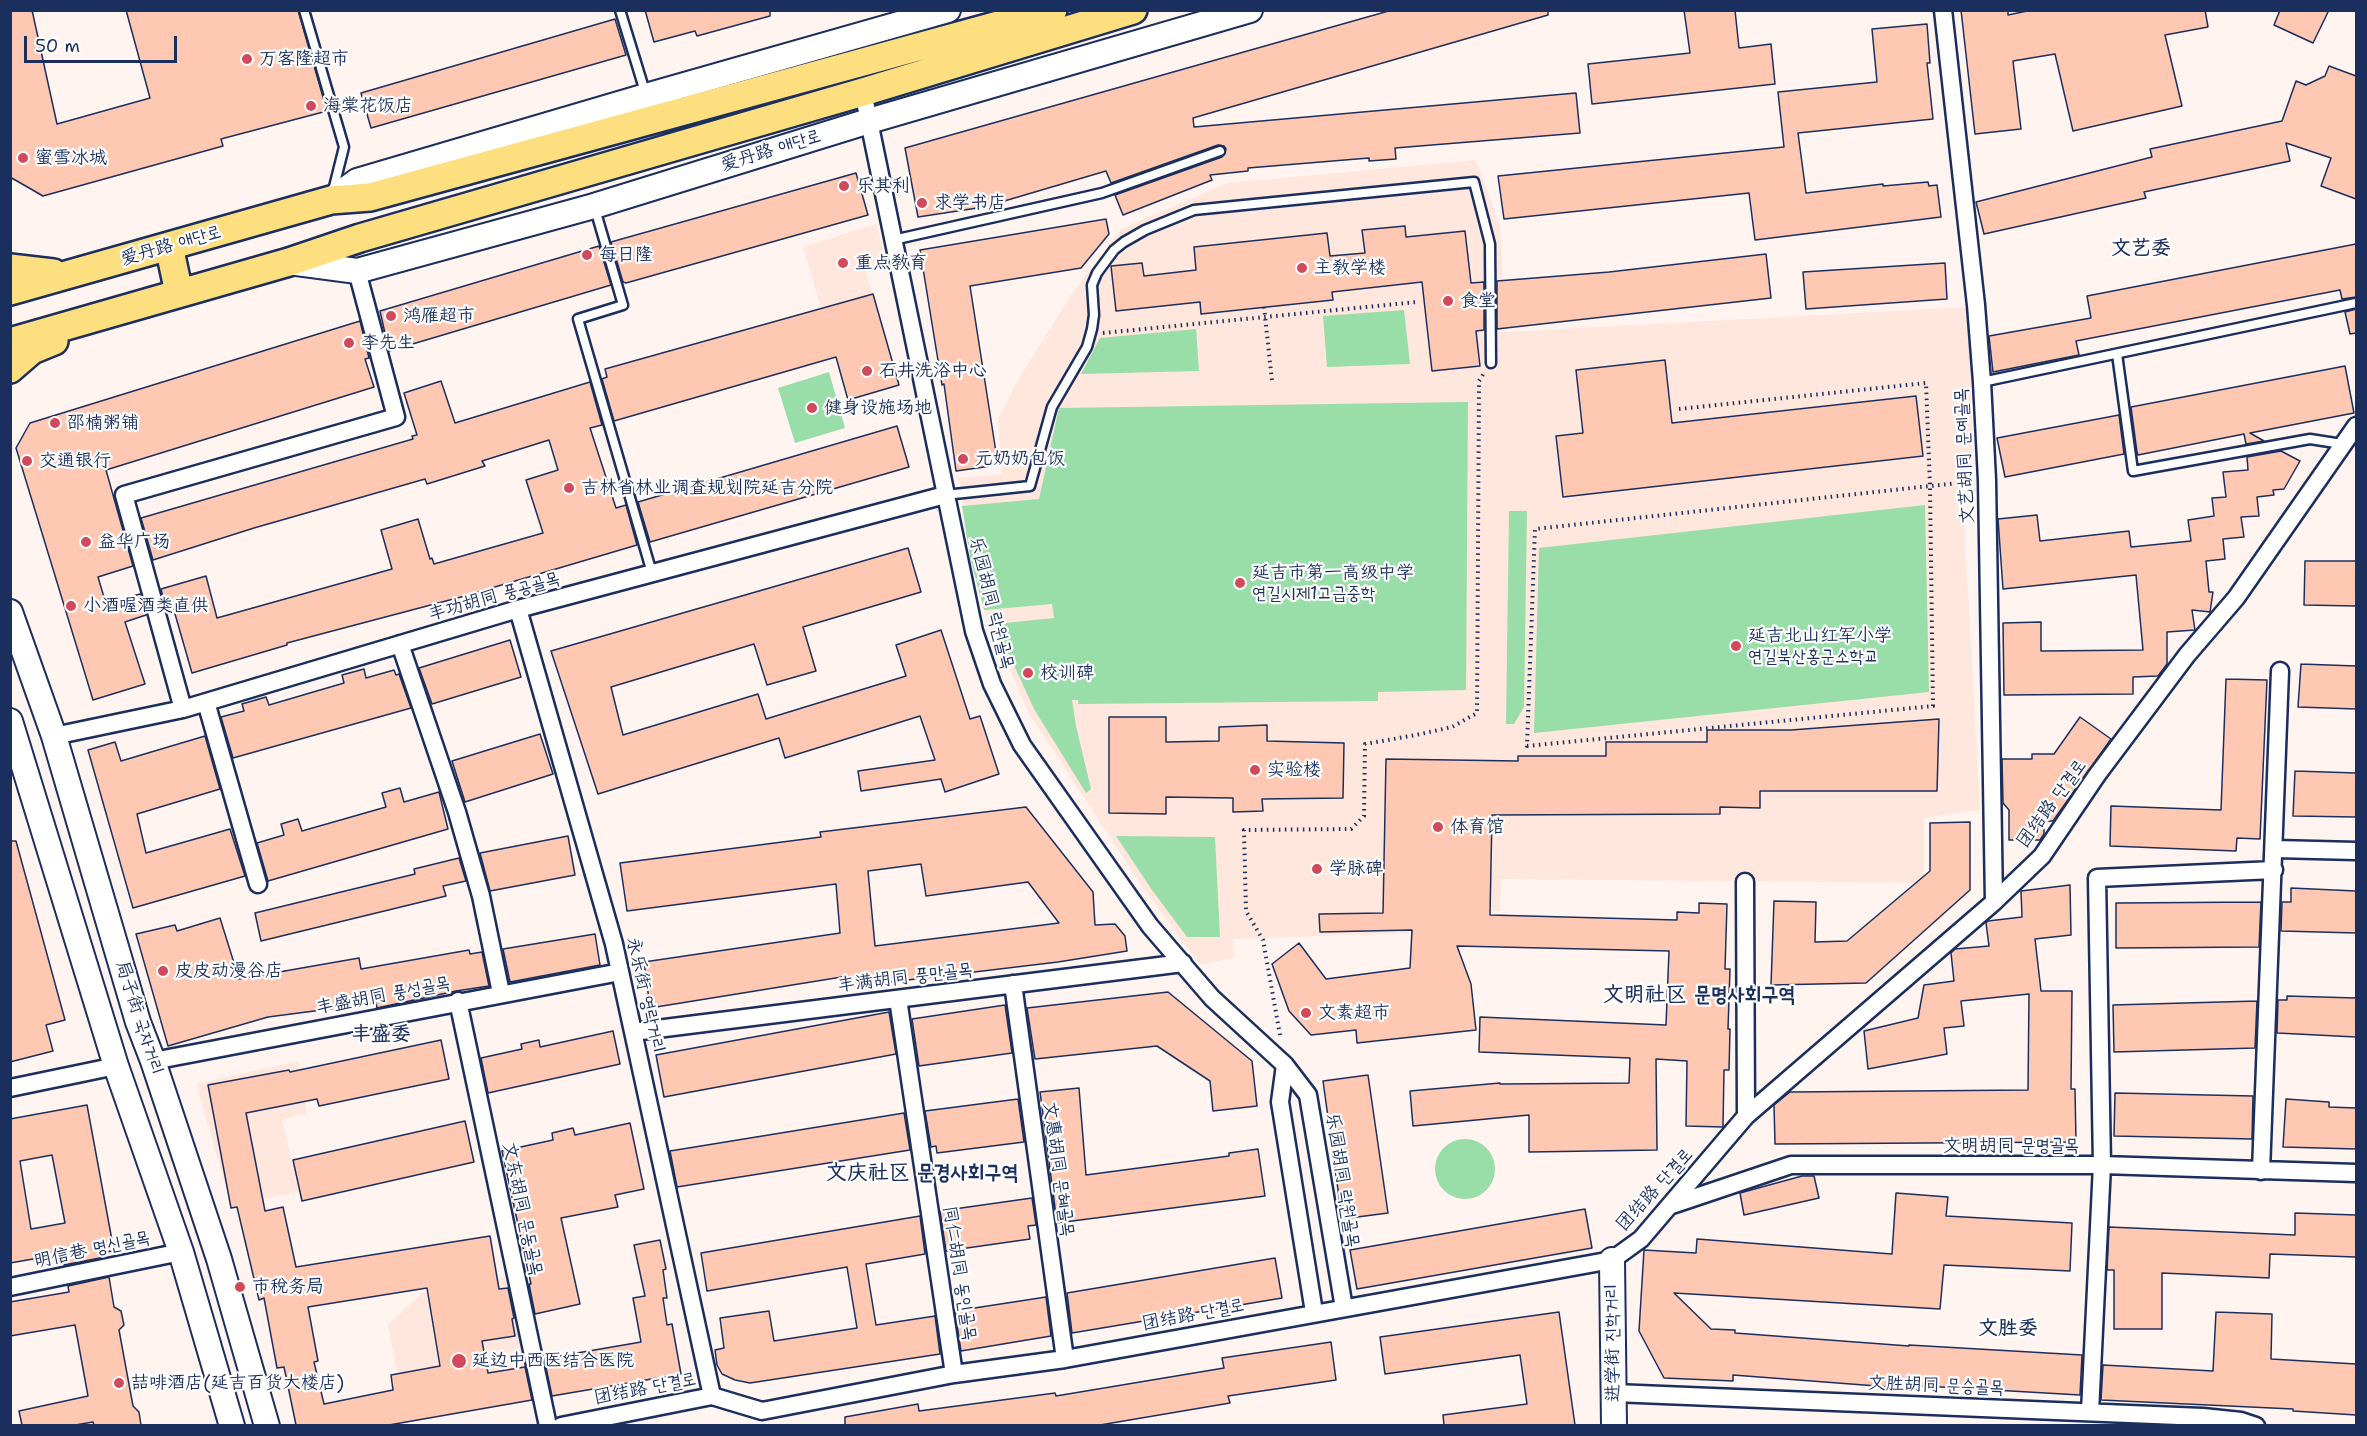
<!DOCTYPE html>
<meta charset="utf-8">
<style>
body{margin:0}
#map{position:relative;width:2367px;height:1436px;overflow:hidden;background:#fff4f0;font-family:"Shantell Sans",sans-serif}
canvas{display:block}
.frame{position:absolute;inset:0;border:12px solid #1b2f5e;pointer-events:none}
.scale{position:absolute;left:24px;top:36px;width:153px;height:27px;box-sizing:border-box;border:3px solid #1b2f5e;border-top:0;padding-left:8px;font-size:18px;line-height:21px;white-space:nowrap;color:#1b2f5e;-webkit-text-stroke:4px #fff;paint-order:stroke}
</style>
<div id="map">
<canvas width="2367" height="1436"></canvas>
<div class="frame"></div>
<div class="scale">50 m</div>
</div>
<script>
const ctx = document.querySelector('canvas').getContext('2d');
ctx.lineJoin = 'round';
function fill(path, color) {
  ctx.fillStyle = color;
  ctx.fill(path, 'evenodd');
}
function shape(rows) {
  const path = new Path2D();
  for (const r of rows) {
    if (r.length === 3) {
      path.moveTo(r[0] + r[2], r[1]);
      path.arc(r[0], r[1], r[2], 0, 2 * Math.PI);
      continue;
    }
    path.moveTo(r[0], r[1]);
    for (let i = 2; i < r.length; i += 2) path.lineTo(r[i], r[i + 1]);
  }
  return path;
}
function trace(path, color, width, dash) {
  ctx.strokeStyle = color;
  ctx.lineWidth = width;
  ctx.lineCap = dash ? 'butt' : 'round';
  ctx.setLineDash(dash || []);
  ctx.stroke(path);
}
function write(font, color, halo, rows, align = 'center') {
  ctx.font = font + ' "Shantell Sans","LXGW WenKai TC","Poor Story",sans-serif';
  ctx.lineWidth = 4.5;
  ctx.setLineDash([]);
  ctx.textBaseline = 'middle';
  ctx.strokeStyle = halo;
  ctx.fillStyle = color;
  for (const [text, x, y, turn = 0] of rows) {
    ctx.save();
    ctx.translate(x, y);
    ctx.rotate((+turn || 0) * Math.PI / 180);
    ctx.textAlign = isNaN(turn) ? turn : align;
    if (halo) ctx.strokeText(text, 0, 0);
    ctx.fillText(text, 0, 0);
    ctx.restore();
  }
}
fill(shape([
 [1476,160,1500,227,1505,332,1970,307,1972,453,1970,460,1961,467,1980,810,1924,818,1924,883,1501,879,1500,911,1409,911,1408,933,1233,939,1234,957,1200,965,1140,883,1028,712,985,612,970,557,959,478,1002,474,998,419,1019,378,1073,292,1121,229,1227,183],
 [876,224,883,248,882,259,875,268,866,273,873,294,821,308,803,247],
 [298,1061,307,1113,282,1120,299,1192,231,1205,196,1084],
 [508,1277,532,1397,406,1421,388,1325,423,1292]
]), '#ffe7dd');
fill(shape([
 [1404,310,1410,364,1327,367,1323,316],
 [1196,329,1199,371,1081,374,1100,338],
 [829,372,845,428,795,443,778,388],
 [1468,402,1466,690,1378,692,1378,701,1078,704,1078,700,1072,700,1076,726,1091,789,1086,793,1034,709,995,624,1054,618,1052,604,984,610,970,557,962,506,1039,499,1059,408],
 [1925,505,1929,692,1534,733,1539,548],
 [1509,511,1527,511,1524,707,1514,724,1506,724],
 [1116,836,1215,837,1220,937,1187,937,1152,890],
 [1465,1169,30]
]), '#99dda8');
const building = shape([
 [10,10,32,10,57,124,150,98,126,10,298,10,327,111,221,139,223,146,43,196,10,177,10,10],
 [645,10,770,10,770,16,697,36,695,31,654,42,645,10],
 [1392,10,1548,10,1548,15,1193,118,1194,127,1576,93,1580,133,1395,148,1396,159,1369,161,1369,158,1248,168,1248,171,1210,175,1212,180,1123,215,1115,195,1222,157,1226,149,1224,146,1218,145,1111,183,1106,171,984,207,918,217,905,148,1392,10],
 [1684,10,1735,10,1739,48,1771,44,1775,84,1592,104,1588,64,1690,53,1684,10],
 [1961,10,2008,10,2008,15,2032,10,2205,10,2208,27,2165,35,2182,106,2073,131,2055,54,2013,61,2021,129,1975,134,1961,10],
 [2280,10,2329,10,2313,43,2274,25,2280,10],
 [615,19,626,55,371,128,361,93,615,19],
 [1927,24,1930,63,1927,63,1933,119,1798,133,1806,193,1883,184,1883,186,1928,182,1929,186,1937,185,1941,217,1755,240,1749,193,1504,219,1498,176,1784,147,1778,92,1877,82,1872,29,1927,24],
 [2329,66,2356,76,2356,199,2321,186,2331,158,2286,143,2290,161,2144,192,2146,198,1984,234,1976,202,2152,157,2150,149,2282,121,2296,81,2306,85,2325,76,2329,66],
 [856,173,868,215,626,283,623,282,611,242,856,173],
 [1106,219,1109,234,1081,268,970,286,998,465,956,471,944,384,942,385,920,250,1106,219],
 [1405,226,1406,237,1465,231,1471,283,1484,282,1484,330,1476,331,1480,366,1432,371,1422,282,1332,292,1333,300,1201,314,1200,302,1116,311,1111,266,1142,263,1144,276,1196,270,1194,247,1327,233,1330,256,1365,253,1362,230,1405,226],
 [2356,244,2356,297,2342,299,2340,290,2076,341,2079,355,1993,372,1989,336,2091,318,2087,296,2356,244],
 [599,246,611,285,389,351,380,311,599,246],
 [1766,254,1771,298,1497,329,1497,281,1609,272,1766,254],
 [1945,263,1947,299,1806,309,1803,272,1945,263],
 [873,294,899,385,848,400,836,357,614,421,602,379,607,377,605,369,873,294],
 [2356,309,2356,333,2350,334,2345,312,2356,309],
 [360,321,369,358,365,359,374,387,106,470,133,566,98,577,106,604,140,594,146,615,125,622,145,684,93,700,16,448,30,423,360,321],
 [1665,360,1672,423,1916,396,1923,456,1563,497,1556,436,1583,433,1576,370,1665,360],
 [2345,366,2354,413,2250,433,2264,441,2246,444,2244,434,2138,455,2137,452,2131,407,2345,366],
 [441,381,455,423,590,382,602,425,590,428,616,508,626,505,637,545,461,597,287,643,287,645,192,673,173,607,166,609,161,589,206,576,217,618,392,569,381,530,418,519,430,559,432,558,434,564,543,533,526,480,558,470,549,440,482,461,485,466,427,484,425,479,254,528,153,560,141,518,413,439,412,436,417,435,404,393,441,381],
 [2119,415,2124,454,2005,477,1997,438,2119,415],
 [897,426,909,467,650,542,638,502,897,426],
 [2281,451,2300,461,2284,489,2273,490,2274,495,2257,497,2259,516,2241,517,2244,537,2223,539,2225,559,2206,561,2209,592,2213,592,2210,612,2192,610,2195,630,2167,632,2167,664,2158,676,2133,677,2133,694,2004,695,2003,623,2041,622,2041,651,2143,650,2136,575,2003,589,1998,519,2037,515,2040,541,2129,531,2131,547,2191,541,2188,520,2214,516,2212,498,2226,497,2223,472,2248,470,2247,457,2281,451],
 [908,548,921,592,803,627,816,671,767,685,754,644,611,687,623,735,758,694,766,719,906,676,896,645,941,630,970,719,980,716,999,774,945,792,941,779,861,791,858,771,935,760,920,716,785,758,779,738,598,794,551,651,908,548],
 [2305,561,2356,561,2356,606,2304,605,2305,561],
 [510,640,521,677,432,704,419,668,510,640],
 [2301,664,2356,666,2356,709,2298,707,2301,664],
 [364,669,366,678,394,670,396,675,399,674,411,708,233,758,221,717,244,711,242,704,266,697,269,705,344,683,342,675,364,669],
 [2226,679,2267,680,2260,839,2237,838,2236,851,2110,846,2111,806,2221,810,2226,679],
 [1109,717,1166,717,1166,742,1219,741,1219,727,1267,725,1267,741,1344,743,1343,798,1262,799,1263,811,1233,812,1233,798,1166,797,1166,814,1109,813,1109,717],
 [2080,717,2111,739,2053,821,2044,821,2044,834,2040,840,2009,840,2009,810,2003,803,2002,759,2032,759,2032,754,2054,754,2080,717],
 [1939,719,1937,791,1760,791,1760,808,1720,807,1720,814,1492,815,1490,915,1677,920,1677,912,1699,913,1699,903,1727,904,1725,969,1730,969,1728,1029,1730,1029,1729,1070,1724,1070,1723,1127,1686,1126,1687,1061,1656,1059,1657,1150,1529,1152,1529,1115,1413,1126,1410,1091,1500,1083,1500,1084,1629,1083,1630,1058,1479,1052,1480,1017,1666,1025,1669,951,1457,946,1471,984,1476,1030,1357,1043,1356,1030,1311,1035,1289,1011,1272,964,1299,943,1326,979,1410,968,1412,930,1320,932,1319,914,1383,913,1386,759,1518,761,1518,756,1606,756,1606,742,1707,742,1707,730,1791,730,1939,719],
 [540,734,553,774,465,802,452,761,540,734],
 [205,736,220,789,137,814,146,853,230,829,245,876,133,908,88,750,115,742,121,761,205,736],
 [2295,771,2356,773,2356,817,2293,816,2295,771],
 [400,788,404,802,439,792,448,829,268,881,257,843,284,835,281,824,298,819,302,831,386,807,382,793,400,788],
 [1026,807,1093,892,1095,925,1115,924,1125,936,1127,951,1058,962,849,987,848,976,650,1008,644,962,840,933,836,884,627,911,620,863,821,837,820,832,1026,807],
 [921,864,926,896,1028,882,1059,923,875,946,868,871,921,864],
 [1970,822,1970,890,1866,983,1771,985,1774,901,1816,902,1815,942,1847,941,1930,871,1930,823,1970,822],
 [568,836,575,875,490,891,480,853,568,836],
 [10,841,16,841,65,1020,46,1025,53,1051,10,1062,10,841],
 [459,858,466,881,443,886,446,896,261,941,255,913,415,874,414,869,459,858],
 [2070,885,2071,935,2035,939,2041,991,2072,991,2071,1089,2075,1089,2076,1142,1775,1144,1774,1105,1790,1092,2028,1090,2029,994,1961,1001,1964,1026,1944,1028,1947,1054,1868,1069,1864,1031,1918,1018,1924,985,1954,981,1951,953,1955,949,1989,946,1986,923,1988,921,2022,917,2021,891,2070,885],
 [2291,888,2356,891,2356,933,2281,931,2282,902,2291,902,2291,888],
 [2261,902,2259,947,2116,948,2116,903,2261,902],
 [220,918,239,979,359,958,361,969,469,950,470,954,482,952,489,986,456,991,377,1008,376,1003,268,1017,168,1046,136,934,175,925,177,931,220,918],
 [595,934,600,965,510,982,503,949,595,934],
 [1168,992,1252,1061,1257,1106,1213,1111,1210,1081,1157,1046,1035,1059,1027,1008,1168,992],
 [2287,996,2356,998,2356,1037,2277,1033,2278,1000,2287,1000,2287,996],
 [2257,1001,2255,1048,2114,1052,2113,1005,2257,1001],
 [1005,1005,1012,1053,919,1066,912,1019,1005,1005],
 [889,1012,896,1054,664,1097,656,1055,889,1012],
 [613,1031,620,1064,488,1093,481,1058,522,1049,521,1044,539,1040,540,1047,613,1031],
 [441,1040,449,1079,319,1106,317,1099,246,1113,265,1211,283,1207,296,1267,490,1236,499,1289,508,1288,514,1318,512,1319,515,1336,482,1341,488,1373,525,1367,532,1400,389,1425,296,1425,284,1367,277,1368,264,1298,259,1300,237,1207,231,1208,208,1085,289,1070,290,1072,441,1040],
 [427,1288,440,1366,391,1375,393,1390,324,1404,314,1362,318,1361,308,1307,427,1288],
 [1368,1075,1388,1213,1342,1219,1323,1081,1368,1075],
 [1079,1088,1086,1175,1229,1156,1229,1153,1258,1149,1265,1196,1057,1223,1040,1092,1079,1088],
 [2115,1093,2253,1096,2252,1139,2114,1136,2115,1093],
 [1018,1099,1024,1142,937,1153,936,1146,931,1147,925,1111,1018,1099],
 [2286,1099,2329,1102,2329,1107,2356,1108,2356,1149,2283,1147,2286,1099],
 [87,1105,114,1251,104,1252,105,1257,64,1265,62,1254,10,1263,10,1119,87,1105],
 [52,1155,65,1223,31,1229,20,1161,52,1155],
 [904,1113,910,1150,677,1187,670,1151,904,1113],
 [465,1121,474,1162,302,1201,293,1160,465,1121],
 [630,1123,644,1189,615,1195,618,1207,561,1218,580,1304,535,1314,529,1284,531,1284,502,1151,553,1140,552,1133,573,1128,575,1135,630,1123],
 [1802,1176,1814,1176,1819,1198,1744,1215,1740,1193,1802,1176],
 [1896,1193,1948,1197,1946,1216,2072,1223,2070,1271,1944,1265,1940,1309,1674,1293,1711,1329,1735,1330,1735,1333,1909,1346,1909,1345,2082,1355,2080,1395,1890,1384,1890,1387,1733,1375,1733,1381,1664,1378,1639,1331,1644,1250,1696,1253,1697,1239,1892,1254,1896,1193],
 [1032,1198,1036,1225,1028,1226,1030,1239,946,1251,940,1211,1032,1198],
 [1585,1209,1592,1248,1357,1289,1350,1250,1585,1209],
 [2295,1213,2356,1215,2356,1257,2270,1254,2269,1278,2162,1273,2162,1329,2114,1329,2114,1270,2107,1270,2109,1227,2295,1235,2295,1213],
 [920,1216,925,1254,866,1264,876,1325,935,1316,940,1354,750,1383,735,1380,722,1374,717,1365,715,1350,724,1348,720,1318,769,1311,774,1341,857,1328,847,1267,707,1291,701,1253,920,1216],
 [660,1240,666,1269,663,1270,667,1298,663,1298,667,1325,672,1324,681,1374,552,1396,545,1363,549,1362,548,1358,641,1342,633,1298,645,1296,634,1245,660,1240],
 [1275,1258,1282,1298,1072,1333,1067,1293,1275,1258],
 [109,1277,114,1307,121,1311,124,1325,119,1330,133,1406,139,1412,141,1425,94,1425,93,1422,75,1425,22,1425,19,1411,88,1396,75,1325,10,1336,10,1302,69,1292,68,1286,109,1277],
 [1046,1297,1051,1336,961,1351,955,1311,1046,1297],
 [1559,1312,1575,1425,1444,1425,1443,1415,1527,1404,1520,1355,1385,1374,1380,1337,1559,1312],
 [2216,1312,2272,1314,2271,1359,2356,1364,2356,1415,2293,1411,2293,1409,2101,1400,2103,1365,2213,1371,2216,1312],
 [1331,1342,1336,1380,1228,1396,1230,1403,1100,1425,845,1425,845,1417,918,1404,919,1411,1055,1393,1056,1396,1224,1368,1222,1358,1331,1342]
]);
fill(building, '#ffc8b2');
trace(building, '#1b2f5e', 1.5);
const lane = shape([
 [304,10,344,147,333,191],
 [620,10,646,95],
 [595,209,623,305,578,319,652,573],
 [893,240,1102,193,1220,151],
 [2117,354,2133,471,2310,439,2342,444],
 [1982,382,2356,303],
 [945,495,1030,486,1052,407,1087,347,1092,329,1094,315,1092,285,1097,273,1114,250,1124,242,1145,230,1194,210,1474,182,1490,244,1491,363]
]);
const street = shape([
 [1943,10,1976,305,1982,382,1987,480,1994,902],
 [863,92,974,631,992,684,1022,745,1150,926,1212,998,1285,1065,1308,1095,1344,1308],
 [518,609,614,944,712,1396],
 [400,644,457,812,481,896,501,993],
 [206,702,258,884],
 [183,709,124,495,396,417,357,271],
 [54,736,183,709,518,609,945,495],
 [2275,849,2356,851],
 [1745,882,1746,1116],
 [1013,984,1065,1359],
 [898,999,954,1374],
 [458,1001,548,1426],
 [633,1032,1183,963],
 [153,1061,620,972],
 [1285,1065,1280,1102,1314,1312],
 [10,1088,116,1066],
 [2261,1171,2280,671],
 [1672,1205,1791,1165,2102,1165,2356,1173],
 [10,1287,181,1252],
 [1614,1393,2203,1417,2241,1421,2256,1426],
 [2090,1412,2102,1165,2097,878,2274,870],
 [561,1426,712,1396,762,1411,954,1374,1065,1359,1612,1260,1641,1239,1746,1116,1994,902,2042,856,2097,775,2187,655,2236,598,2356,426]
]);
const secondary = shape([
 [331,200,357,181,646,96,948,10],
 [289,262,357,271,594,206,869,121,1250,10],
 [10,612,54,736,138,1022,153,1061,219,1259,267,1426],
 [10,721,116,1066,181,1252,232,1426],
 [1612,1260,1614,1426]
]);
const primary = shape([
 [169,246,179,293],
 [10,268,53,273],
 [10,291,331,200,370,197,1053,10],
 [10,342,289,262,360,238,863,92,1133,10],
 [10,369,32,350,54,341]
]);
trace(lane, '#1b2f5e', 13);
trace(street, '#1b2f5e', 21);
trace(secondary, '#1b2f5e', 28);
trace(primary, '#1b2f5e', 32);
trace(shape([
 [1264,307,1272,381],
 [1103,333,1417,302],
 [1679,409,1926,383,1930,486,1933,706,1527,746,1535,529,1930,486,1970,482],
 [1280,1035,1263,940,1246,911,1244,830,1351,829,1364,816,1365,744,1416,735,1452,727,1477,713,1479,381,1484,373]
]), '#1b2f5e', 4, [1.5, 4.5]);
trace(lane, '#fff', 8);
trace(street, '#fff', 16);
trace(secondary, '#fff', 24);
trace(primary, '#fedf80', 27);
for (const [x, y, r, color] of [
 [247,59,6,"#d1495b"],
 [311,106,6,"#d1495b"],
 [23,158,6,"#d1495b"],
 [844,186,6,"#d1495b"],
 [922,203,6,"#d1495b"],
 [587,255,6,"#d1495b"],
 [843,263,6,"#d1495b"],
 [1302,268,6,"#d1495b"],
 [1448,301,6,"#d1495b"],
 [391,316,6,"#d1495b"],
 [349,343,6,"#d1495b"],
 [867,371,6,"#d1495b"],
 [812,408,6,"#d1495b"],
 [55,423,6,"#d1495b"],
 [963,459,6,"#d1495b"],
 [27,461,6,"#d1495b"],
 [569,488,6,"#d1495b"],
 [86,542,6,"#d1495b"],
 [1240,583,6,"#d1495b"],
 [71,606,6,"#d1495b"],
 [1736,646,6,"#d1495b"],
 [1028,673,6,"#d1495b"],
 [1255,770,6,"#d1495b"],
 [1438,827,6,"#d1495b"],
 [1317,869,6,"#d1495b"],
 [163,971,6,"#d1495b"],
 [1306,1013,6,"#d1495b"],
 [240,1287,6,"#d1495b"],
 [459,1361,8,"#d1495b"],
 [119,1383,6,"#d1495b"]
]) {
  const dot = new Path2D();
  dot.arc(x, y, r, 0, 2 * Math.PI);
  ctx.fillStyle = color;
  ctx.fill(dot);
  trace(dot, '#fff', 2);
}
write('18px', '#1b2f5e', '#fff', [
 ["万客隆超市",259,59],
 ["海棠花饭店",323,106],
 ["蜜雪冰城",35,158],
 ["乐其利",856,186],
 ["求学书店",934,203],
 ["每日隆",599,255],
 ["重点教育",855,263],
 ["主教学楼",1314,268],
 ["食堂",1460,301],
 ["鸿雁超市",403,316],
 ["李先生",361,343],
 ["石井洗浴中心",879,371],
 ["健身设施场地",824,408],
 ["邵楠粥铺",67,423],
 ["元奶奶包饭",975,459],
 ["交通银行",39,461],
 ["吉林省林业调查规划院延吉分院",581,488],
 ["益华广场",98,542],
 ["延吉市第一高级中学",1252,573],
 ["연길시제1고급중학",1252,594],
 ["小酒喔酒类直供",83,606],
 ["延吉北山红军小学",1748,636],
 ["연길북산홍군소학교",1748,657],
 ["校训碑",1040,673],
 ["实验楼",1267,770],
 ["体育馆",1450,827],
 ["学脉碑",1329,869],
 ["皮皮动漫谷店",175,971],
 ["文素超市",1318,1013],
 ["市税务局",252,1287],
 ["延边中西医结合医院",472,1361],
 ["喆啡酒店(延吉百货大楼店)",131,1383]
], 'left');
write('18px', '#1b2f5e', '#fff', [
 ["爱丹路 애단로",771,151,-17],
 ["爱丹路 애단로",171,246,-16],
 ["文艺胡同 문예골목",1965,456,-93],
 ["丰功胡同 풍공골목",494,597,-16],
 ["乐园胡同 락원골목",991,603,76],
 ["团结路 단결로",2052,804,-54],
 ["丰满胡同 풍만골목",905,978,-7],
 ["永乐街 영락거리",645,995,77],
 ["丰盛胡同 풍성골목",383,996,-11],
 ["局子街 국자거리",139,1018,72],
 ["文明胡同 문명골목",2011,1146],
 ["文惠胡同 문혜골목",1058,1169,82],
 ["乐园胡同 락원골목",1342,1180,81],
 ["团结路 단결로",1655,1190,-48],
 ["文东胡同 문동골목",522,1209,78],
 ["明信巷 명신골목",92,1250,-12],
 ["同仁胡同 동인골목",959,1273,81],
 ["团结路 단결로",1193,1315,-11],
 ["进学街 진학거리",1613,1343,-91],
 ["文胜胡同 문승골목",1936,1386,2],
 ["团结路 단결로",645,1389,-11]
]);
write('bold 20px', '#1b2f5e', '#fff', [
 ["文艺委",2141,249],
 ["丰盛委",381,1035],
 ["文胜委",2008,1329]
]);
write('bold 21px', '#1b2f5e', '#fff', [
 ["文明社区 문명사회구역",1699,996],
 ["文庆社区 문경사회구역",922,1174]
]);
</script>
